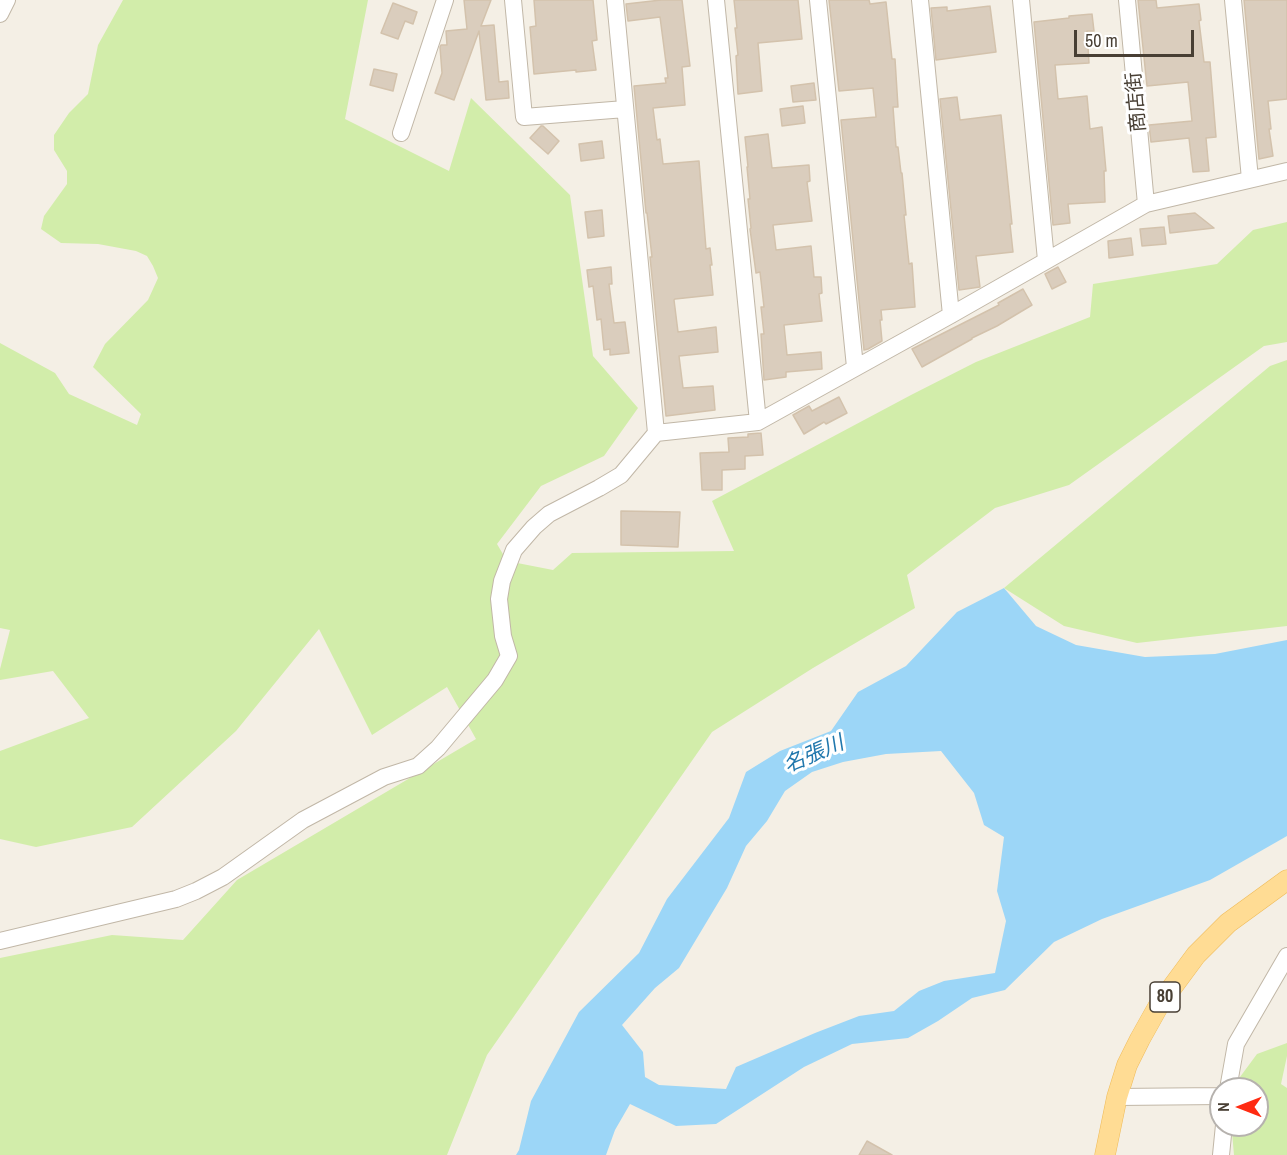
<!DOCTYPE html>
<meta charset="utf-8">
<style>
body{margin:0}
#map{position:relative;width:1287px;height:1155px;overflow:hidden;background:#f4efe5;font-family:"Archivo Narrow",sans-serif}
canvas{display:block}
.north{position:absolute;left:1209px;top:1077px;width:60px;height:60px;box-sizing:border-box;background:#fff;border:2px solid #b6b2ae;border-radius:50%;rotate:270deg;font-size:16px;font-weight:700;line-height:24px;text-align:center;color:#483f34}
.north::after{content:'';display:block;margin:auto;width:21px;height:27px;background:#ff2b12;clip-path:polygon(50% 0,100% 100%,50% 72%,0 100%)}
.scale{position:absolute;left:1074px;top:30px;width:120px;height:27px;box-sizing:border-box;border:3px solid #483f34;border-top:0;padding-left:8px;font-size:18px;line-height:21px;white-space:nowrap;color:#483f34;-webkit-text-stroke:4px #fff;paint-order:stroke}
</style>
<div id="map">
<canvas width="1287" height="1155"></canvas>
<div class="north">N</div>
<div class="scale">50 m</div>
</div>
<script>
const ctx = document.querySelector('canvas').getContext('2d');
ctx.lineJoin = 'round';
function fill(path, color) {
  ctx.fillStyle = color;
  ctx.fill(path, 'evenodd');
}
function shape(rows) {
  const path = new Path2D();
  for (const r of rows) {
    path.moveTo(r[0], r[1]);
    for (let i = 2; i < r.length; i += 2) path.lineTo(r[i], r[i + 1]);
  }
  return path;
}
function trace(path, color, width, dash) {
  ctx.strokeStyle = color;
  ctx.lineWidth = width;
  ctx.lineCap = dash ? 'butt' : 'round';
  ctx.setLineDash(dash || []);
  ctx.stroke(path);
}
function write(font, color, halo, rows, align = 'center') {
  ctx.font = font + ' "Archivo Narrow","Noto Sans JP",sans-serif';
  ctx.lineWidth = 6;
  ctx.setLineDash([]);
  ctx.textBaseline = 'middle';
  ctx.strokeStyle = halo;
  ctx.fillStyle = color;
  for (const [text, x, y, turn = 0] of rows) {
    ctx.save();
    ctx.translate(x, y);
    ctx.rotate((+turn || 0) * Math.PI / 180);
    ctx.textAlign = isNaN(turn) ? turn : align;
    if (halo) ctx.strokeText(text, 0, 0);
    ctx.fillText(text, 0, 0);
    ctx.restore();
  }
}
fill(shape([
 [123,0,368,0,345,119,449,171,471,98,570,195,593,356,638,408,604,456,541,486,497,544,507,561,553,570,572,553,734,551,712,501,911,395,976,362,1090,317,1093,284,1217,264,1253,230,1287,222,1287,342,1264,346,1069,485,995,508,907,575,915,608,813,668,712,732,487,1055,447,1155,0,1155,0,958,112,935,183,940,237,880,476,739,447,687,372,735,319,629,236,731,132,827,36,847,0,839,0,751,89,718,53,671,0,680,0,669,10,630,0,628,0,343,55,373,69,394,137,425,141,414,93,367,105,344,148,300,158,278,153,266,147,256,136,251,98,244,61,243,41,229,44,216,67,184,67,171,54,150,54,135,69,113,88,94,98,45],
 [1287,360,1287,626,1137,643,1064,626,1004,588,1270,366],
 [1287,1043,1287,1056,1281,1084,1287,1088,1287,1155,1234,1155,1232,1132,1233,1125,1257,1125,1257,1089,1239,1089,1240,1077,1257,1054]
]), '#d2edaa');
fill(shape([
 [1004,588,1036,626,1076,645,1145,657,1215,654,1287,640,1287,836,1210,880,1102,919,1054,942,1005,990,972,998,938,1021,908,1038,852,1044,804,1067,716,1124,676,1126,630,1104,615,1130,606,1155,516,1155,519,1150,531,1101,579,1012,639,953,667,899,729,818,746,772,780,751,831,731,858,692,906,666,957,612],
 [941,751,974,793,984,825,1004,837,997,891,1006,921,995,973,944,981,919,991,894,1011,859,1016,815,1033,736,1067,726,1089,659,1085,645,1077,643,1052,622,1025,655,988,679,968,727,888,746,846,767,821,785,791,812,772,843,762,886,754]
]), '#9cd6f7');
const building = shape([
 [464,0,491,0,481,26,494,25,499,82,508,81,509,98,486,100,479,31,454,100,435,93,442,73,440,47,441,45,447,45,446,31,467,29,464,0],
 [534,0,593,0,597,40,592,41,596,70,576,72,576,70,534,74,530,27,536,26,534,0],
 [661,0,682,0,690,66,682,67,685,105,653,108,657,140,660,139,663,164,699,161,706,249,710,248,712,265,710,265,713,295,675,299,674,300,678,332,716,327,718,352,679,356,683,388,713,386,715,410,666,416,650,257,652,257,647,213,646,213,634,86,666,83,665,78,668,78,660,17,628,21,626,4,661,0],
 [734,0,798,0,802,39,758,43,762,91,738,94,736,56,738,55,735,28,737,28,734,0],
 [829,0,869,0,870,4,886,2,892,59,895,59,898,107,893,107,896,147,898,147,901,173,902,173,906,215,904,215,909,264,912,263,915,307,881,310,882,320,880,320,882,341,868,349,864,350,841,120,876,117,873,88,839,91,829,0],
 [1138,0,1156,0,1157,8,1199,4,1201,20,1199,21,1204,62,1210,62,1216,137,1206,138,1209,171,1193,172,1189,138,1151,142,1149,125,1192,121,1188,82,1147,86,1138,0],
 [1244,0,1287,0,1287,99,1268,101,1271,129,1269,129,1273,156,1259,159,1244,0],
 [393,3,417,12,413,24,405,21,398,39,381,33,393,3],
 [990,6,996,52,936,60,931,8,947,7,947,11,990,6],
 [1092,14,1094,31,1087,31,1089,63,1055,65,1058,99,1087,96,1090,129,1102,127,1106,171,1104,171,1105,202,1068,204,1070,223,1053,225,1034,22,1069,18,1069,16,1092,14],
 [374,69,397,74,393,91,370,85,374,69],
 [814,83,816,100,793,102,791,86,814,83],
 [957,97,960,120,1001,115,1012,224,1010,224,1013,252,976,256,980,287,959,290,940,99,957,97],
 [803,106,805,123,782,126,780,109,803,106],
 [541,126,543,126,559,141,548,154,530,138,541,126],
 [768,134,772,168,809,165,810,181,807,182,812,221,773,225,776,250,811,246,814,277,821,277,822,293,819,294,822,321,784,325,787,355,821,352,822,369,786,372,786,377,764,380,761,334,764,334,761,307,764,307,760,272,756,273,750,229,751,228,748,199,750,199,747,167,748,167,745,137,768,134],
 [602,141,604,158,581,161,579,144,602,141],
 [602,210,604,236,588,238,585,212,602,210],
 [1195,213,1214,228,1170,233,1168,216,1195,213],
 [1164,227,1166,244,1142,246,1140,229,1164,227],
 [1131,238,1133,255,1109,258,1108,241,1131,238],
 [611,267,612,284,609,284,614,323,625,322,629,353,610,355,610,349,604,350,601,319,597,320,593,286,589,287,587,270,611,267],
 [1058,267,1066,282,1052,289,1045,274,1058,267],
 [1023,289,1032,305,997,326,972,338,972,339,922,367,912,349,999,305,998,303,1023,289],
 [839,397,847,413,826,424,824,422,804,434,793,415,809,406,812,411,839,397],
 [761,433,763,455,745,456,745,469,722,470,722,490,702,490,700,453,729,452,728,438,748,437,748,434,761,433],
 [621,511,680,512,678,547,621,545,621,511],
 [867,1141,892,1155,859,1155,867,1141]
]);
fill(building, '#dacdbd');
trace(building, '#d3c2ac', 1.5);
const minor = shape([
 [513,0,524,117,625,109],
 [716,0,758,422],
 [818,0,855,367],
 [920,0,951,315],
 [1021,0,1046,260],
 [1127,0,1146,204],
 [1233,0,1250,179],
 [0,14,7,0],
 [401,133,445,0],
 [656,433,758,422,951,315,1146,204,1287,171],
 [0,941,176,899,196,891,223,877,303,820,384,777,418,766,438,748,495,680,509,656,503,636,499,599,502,581,514,550,534,527,549,514,599,488,621,475,656,433,615,0],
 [1228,1089,1236,1044,1287,956],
 [1117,1097,1221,1096],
 [1221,1155,1224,1125]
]);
const major = shape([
 [1105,1155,1117,1097,1127,1065,1140,1039,1159,1005,1196,955,1228,923,1287,880]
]);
trace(minor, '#c1b7a7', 18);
trace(major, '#efbb59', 21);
trace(minor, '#fff', 16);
trace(major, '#ffdc94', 20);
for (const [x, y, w] of [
 [1165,997,30]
]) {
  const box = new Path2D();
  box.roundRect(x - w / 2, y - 15, w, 30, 4.5);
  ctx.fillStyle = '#fff';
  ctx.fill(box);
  trace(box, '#483f34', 1.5);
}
write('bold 18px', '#483f34', null, [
 ["80",1165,997]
]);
write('20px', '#483f34', '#fff', [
 ["商店街",1137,102,-95]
]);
write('italic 21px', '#2178ad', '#fff', [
 ["名張川",814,755,-23]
]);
</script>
